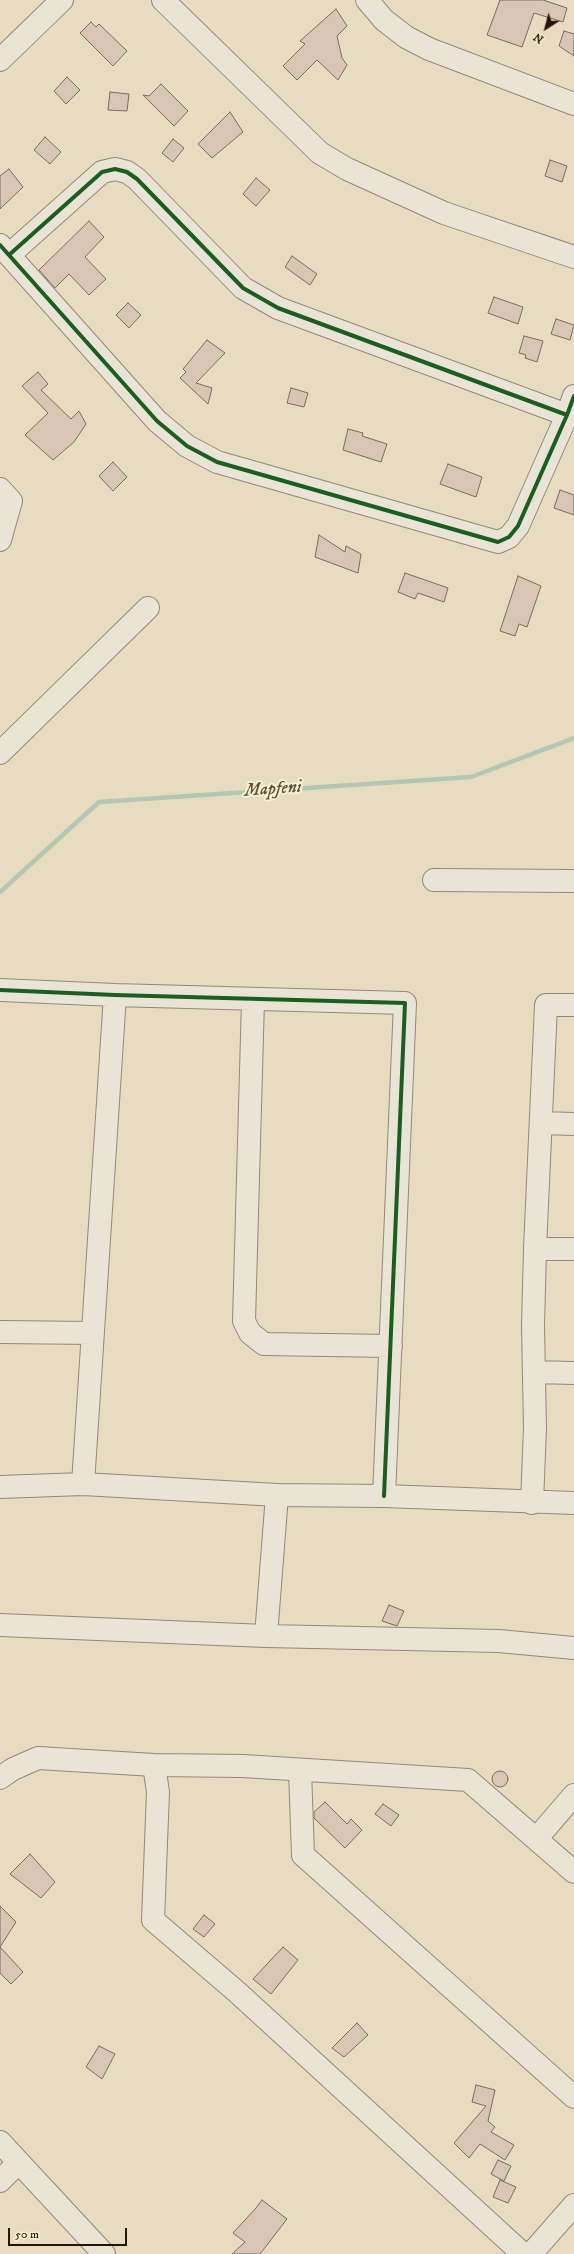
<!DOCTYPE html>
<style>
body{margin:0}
#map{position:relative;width:574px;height:2254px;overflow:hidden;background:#e7dcc0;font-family:"IM FELL DW Pica",serif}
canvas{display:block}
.north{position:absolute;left:526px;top:8px;width:40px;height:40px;-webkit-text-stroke:3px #faedcc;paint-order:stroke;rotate:216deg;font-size:11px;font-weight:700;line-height:16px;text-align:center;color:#261303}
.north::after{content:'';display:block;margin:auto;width:14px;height:18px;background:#261303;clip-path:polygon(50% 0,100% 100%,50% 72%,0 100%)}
.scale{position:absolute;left:8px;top:2228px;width:119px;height:18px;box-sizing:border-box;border:2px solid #261303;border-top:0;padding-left:5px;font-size:12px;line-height:14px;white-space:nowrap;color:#261303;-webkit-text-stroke:3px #faedcc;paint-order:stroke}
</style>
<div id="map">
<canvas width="574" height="2254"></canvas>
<div class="north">N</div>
<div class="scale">50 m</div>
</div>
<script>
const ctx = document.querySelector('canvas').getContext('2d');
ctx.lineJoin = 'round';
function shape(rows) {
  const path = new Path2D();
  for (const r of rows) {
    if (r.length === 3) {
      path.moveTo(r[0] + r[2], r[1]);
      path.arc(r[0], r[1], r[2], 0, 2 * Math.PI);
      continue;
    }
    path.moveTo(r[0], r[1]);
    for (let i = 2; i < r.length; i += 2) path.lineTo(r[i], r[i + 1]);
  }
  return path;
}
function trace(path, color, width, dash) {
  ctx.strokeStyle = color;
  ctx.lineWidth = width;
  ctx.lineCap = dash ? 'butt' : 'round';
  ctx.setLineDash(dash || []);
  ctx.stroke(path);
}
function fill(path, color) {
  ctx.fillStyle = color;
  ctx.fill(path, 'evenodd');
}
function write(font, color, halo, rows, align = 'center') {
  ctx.font = font + ' "IM FELL DW Pica",serif';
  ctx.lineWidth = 4;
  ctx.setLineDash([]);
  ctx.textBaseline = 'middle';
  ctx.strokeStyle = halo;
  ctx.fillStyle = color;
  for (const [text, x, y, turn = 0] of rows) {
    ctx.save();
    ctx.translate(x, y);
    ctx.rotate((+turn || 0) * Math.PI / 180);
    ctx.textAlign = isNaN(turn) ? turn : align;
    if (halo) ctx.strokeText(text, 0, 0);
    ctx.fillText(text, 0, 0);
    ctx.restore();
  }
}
trace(shape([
 [0,892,99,802,471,777,574,738]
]), '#b4c7b5', 4.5);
const building = shape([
 [500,0,543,0,567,8,563,22,534,13,522,47,487,35,500,0],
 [336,9,347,26,337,36,342,58,347,65,338,80,317,60,297,80,283,66,305,44,300,41,336,9],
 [91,22,96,27,99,24,127,51,113,66,80,33,91,22],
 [564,31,574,34,574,56,559,46,564,31],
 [67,77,80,90,66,104,54,91,67,77],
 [161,84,188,111,174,126,143,95,149,96,161,84],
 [110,92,129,94,127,111,108,110,110,92],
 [230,112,243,132,212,158,198,144,230,112],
 [45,137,61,152,50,164,34,150,45,137],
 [173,139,184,148,173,162,162,153,173,139],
 [550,160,567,166,562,182,545,176,550,160],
 [9,169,23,187,0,209,0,176,9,169],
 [256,178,270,190,256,206,243,194,256,178],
 [89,221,104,237,85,257,106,279,89,295,69,274,55,288,39,270,89,221],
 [292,256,317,274,310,285,285,267,292,256],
 [494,297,523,307,518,324,488,313,494,297],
 [128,303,141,315,129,328,116,315,128,303],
 [556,319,574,325,570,340,551,334,556,319],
 [524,336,543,341,537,362,525,358,526,355,519,353,524,336],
 [207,340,225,353,196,383,212,388,208,404,180,378,186,372,183,369,207,340],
 [38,372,48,384,41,390,71,419,79,411,86,424,74,442,53,460,25,435,48,413,22,386,38,372],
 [291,388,308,393,304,407,287,403,291,388],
 [348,429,363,433,362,436,387,444,381,462,343,450,348,429],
 [113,462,127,477,113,491,99,476,113,462],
 [448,464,482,477,476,497,440,484,448,464],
 [560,490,574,495,574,515,554,508,560,490],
 [319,535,345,552,346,546,361,554,358,573,315,557,319,535],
 [405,573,448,588,444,602,418,593,415,599,398,592,405,573],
 [518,576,541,586,527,627,519,624,515,636,500,631,518,576],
 [389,1605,404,1611,397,1626,382,1621,389,1605],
 [500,1779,8],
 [325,1802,347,1824,351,1819,362,1830,345,1848,314,1818,314,1812,325,1802],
 [383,1804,399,1815,391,1826,375,1814,383,1804],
 [30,1854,55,1882,41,1898,10,1874,30,1854],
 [0,1906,16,1922,0,1947,23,1972,11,1984,0,1973,0,1906],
 [204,1915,215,1924,204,1937,193,1929,204,1915],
 [283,1947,298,1960,271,1994,253,1979,283,1947],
 [357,2023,368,2035,344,2057,332,2048,357,2023],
 [99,2046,115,2054,102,2079,86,2067,99,2046],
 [476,2085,495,2090,488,2121,495,2127,491,2132,514,2145,505,2160,480,2144,469,2158,454,2143,486,2106,472,2102,476,2085],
 [498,2160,511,2166,504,2181,491,2174,498,2160],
 [500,2180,516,2187,508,2203,493,2197,500,2180],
 [262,2200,287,2219,260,2254,232,2254,245,2242,233,2233,256,2208,262,2200]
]);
fill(building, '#d8c5b4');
trace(building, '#776e5e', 1);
const minor = shape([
 [163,0,320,153,347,169,444,213,574,257],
 [367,0,384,20,406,37,429,49,574,104],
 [0,60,62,0],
 [0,245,157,421,187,446,217,462,498,542,509,537,518,526,567,415],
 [9,255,102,172,115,169,127,172,137,179,243,288,278,308,567,415,574,396],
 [0,489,11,501,0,540],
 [0,753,148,608],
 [434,880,574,881],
 [0,990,115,995,405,1003,384,1496],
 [253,1000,244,1321,250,1333,264,1344,391,1346],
 [542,1123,574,1124],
 [535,1249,574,1249],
 [0,1332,92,1333],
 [534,1372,574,1373],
 [83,1484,115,995],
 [0,1487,83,1484,277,1495,384,1496,574,1503],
 [532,1503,535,1428,533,1326,535,1249,546,1005,574,1005],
 [0,1625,266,1636,499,1641,574,1648],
 [266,1636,277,1495],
 [154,1765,158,1792,153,1920,237,1992,523,2254],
 [300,1770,303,1855,574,2097],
 [0,1778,13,1769,38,1758,154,1765,243,1766,468,1780,574,1872],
 [537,1838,574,1795],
 [0,2142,104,2254],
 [0,2181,18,2163],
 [531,2254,574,2205]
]);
trace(minor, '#928977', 24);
trace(minor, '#eae4d7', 22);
trace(shape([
 [0,245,157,421,187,446,217,462,498,542,509,537,518,526,567,415],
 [9,255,102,172,115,169,127,172,137,179,243,288,278,308,567,415,574,396],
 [0,990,115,995,405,1003,384,1496]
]), '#1b5e20', 4);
write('italic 18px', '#504f40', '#faedcc', [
 ["Mapfeni",273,790,-4]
]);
</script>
